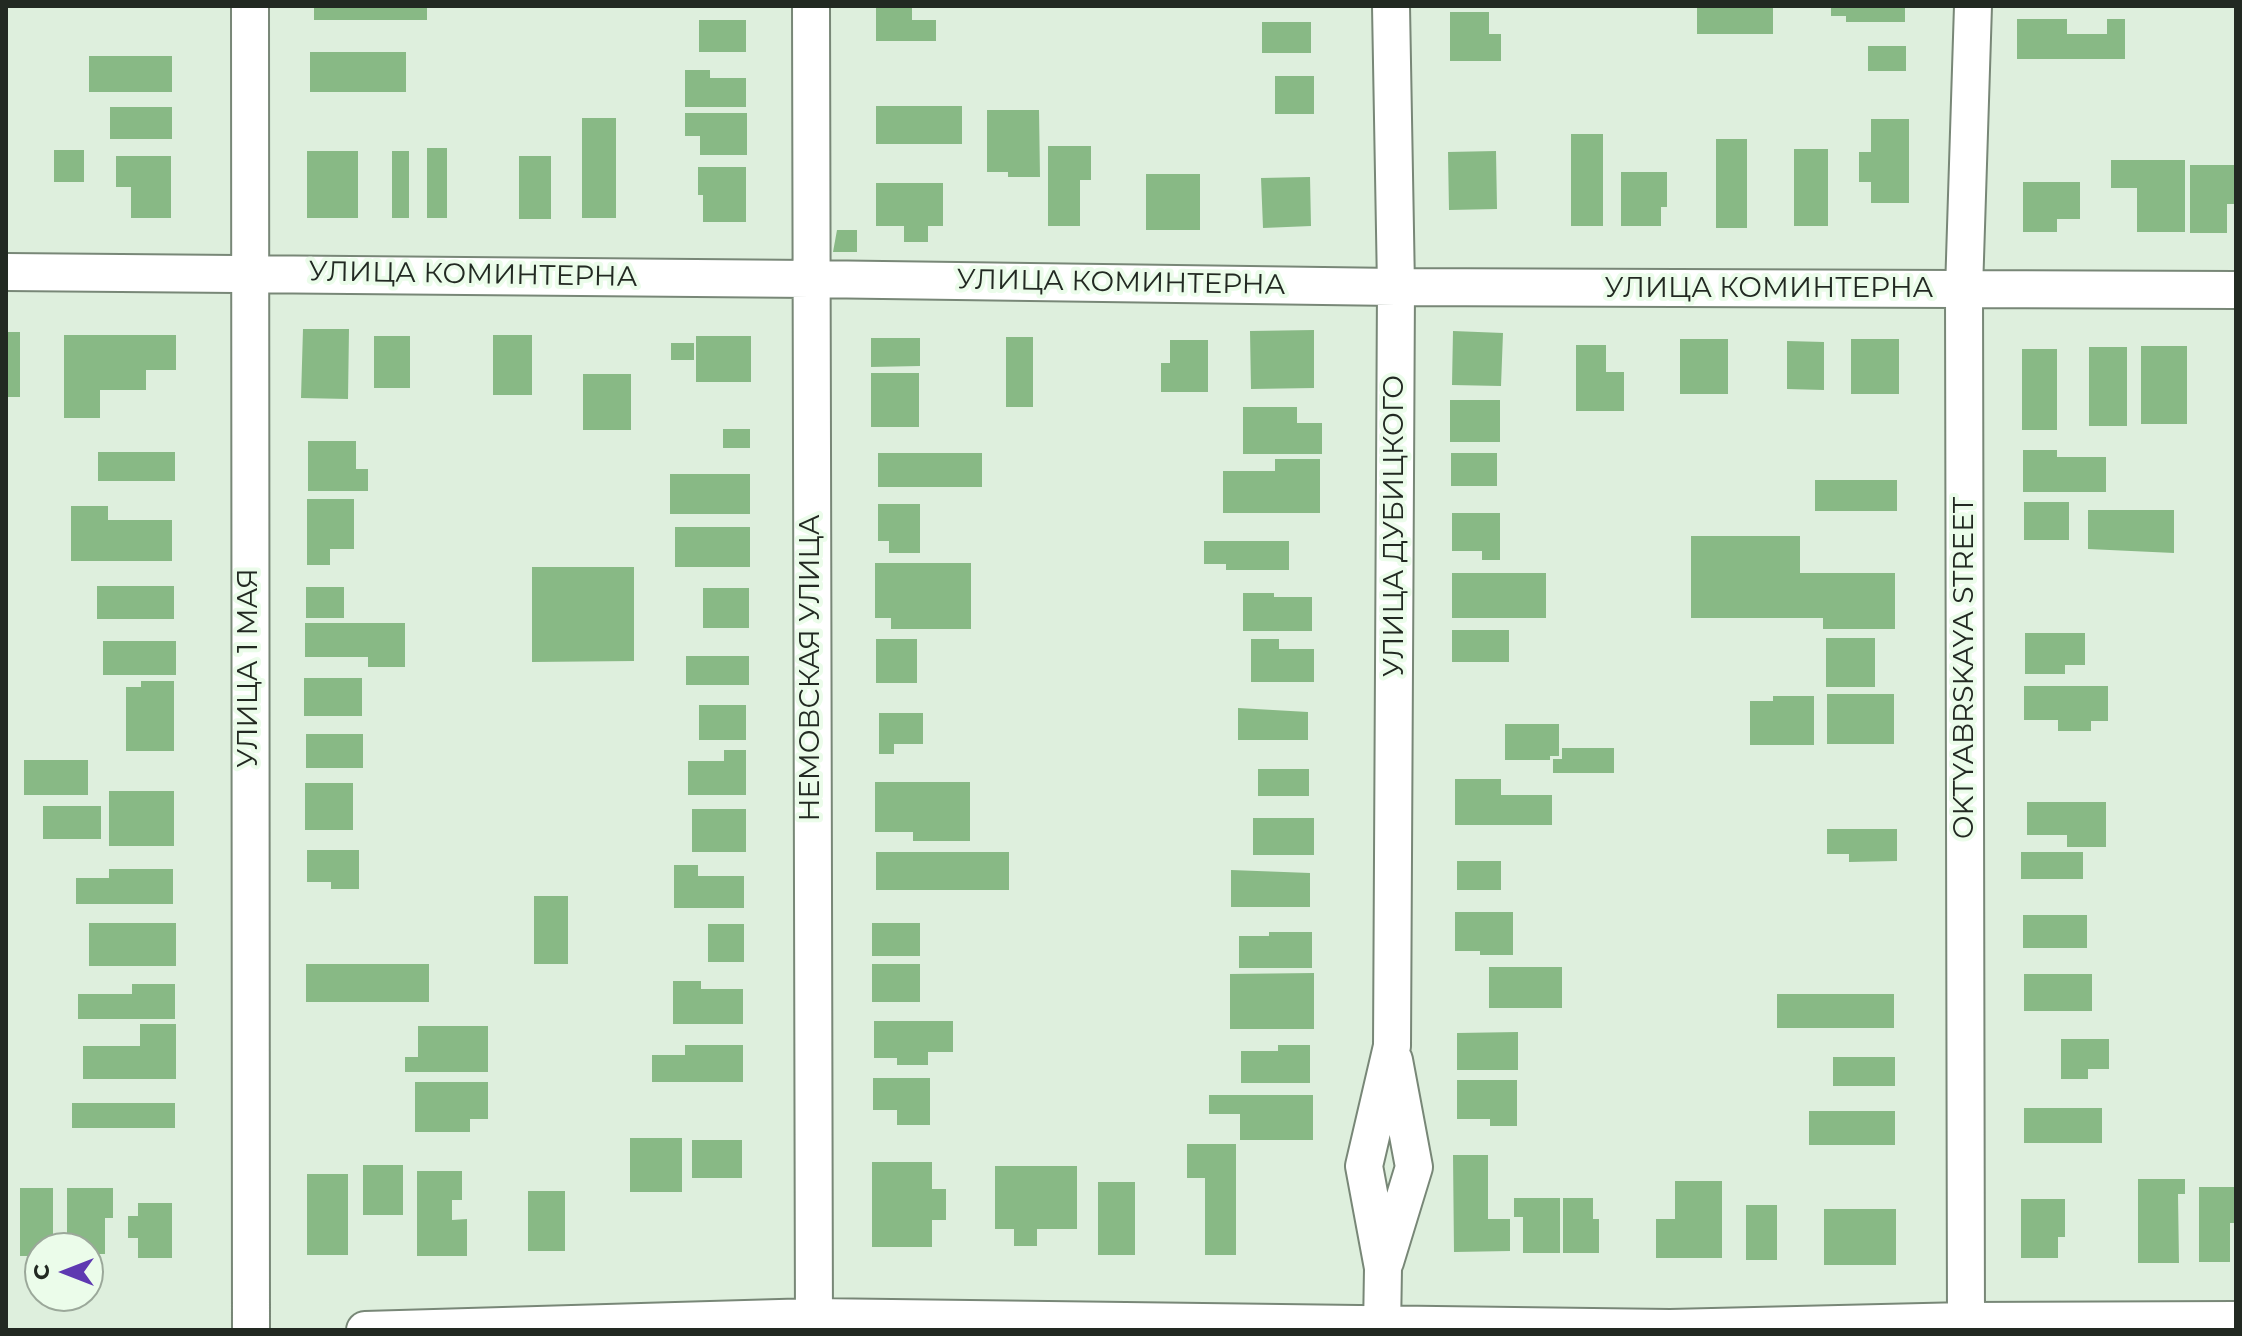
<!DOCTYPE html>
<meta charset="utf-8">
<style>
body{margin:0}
#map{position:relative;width:2242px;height:1336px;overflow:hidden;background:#deefdd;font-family:Montserrat,sans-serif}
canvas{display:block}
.frame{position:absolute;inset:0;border:8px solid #222922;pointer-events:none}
.north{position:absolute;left:24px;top:1232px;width:80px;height:80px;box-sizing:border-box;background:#ebfcea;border:2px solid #9ba89a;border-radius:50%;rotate:270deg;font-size:22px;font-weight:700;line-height:32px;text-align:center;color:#222922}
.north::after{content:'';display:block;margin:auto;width:28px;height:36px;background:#5e39b1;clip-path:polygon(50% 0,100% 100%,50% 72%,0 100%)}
</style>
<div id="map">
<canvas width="2242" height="1336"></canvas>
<div class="frame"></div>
<div class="north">С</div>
</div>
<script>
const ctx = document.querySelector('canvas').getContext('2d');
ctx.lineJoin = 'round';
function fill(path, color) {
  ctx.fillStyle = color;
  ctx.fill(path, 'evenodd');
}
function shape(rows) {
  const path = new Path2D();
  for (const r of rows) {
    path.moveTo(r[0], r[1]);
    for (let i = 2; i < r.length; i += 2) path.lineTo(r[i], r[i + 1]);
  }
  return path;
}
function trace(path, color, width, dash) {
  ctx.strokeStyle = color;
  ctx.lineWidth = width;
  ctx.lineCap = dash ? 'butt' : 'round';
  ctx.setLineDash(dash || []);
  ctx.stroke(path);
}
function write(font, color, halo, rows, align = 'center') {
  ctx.font = font + ' Montserrat,sans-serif';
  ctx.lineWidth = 8;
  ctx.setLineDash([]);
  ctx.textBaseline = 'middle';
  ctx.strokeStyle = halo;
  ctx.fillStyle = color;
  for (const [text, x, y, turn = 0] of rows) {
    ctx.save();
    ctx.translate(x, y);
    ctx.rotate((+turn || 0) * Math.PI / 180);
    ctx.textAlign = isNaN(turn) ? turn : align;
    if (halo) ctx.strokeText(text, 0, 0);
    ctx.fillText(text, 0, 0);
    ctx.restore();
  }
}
fill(shape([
 [314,6,427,6,427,20,314,20],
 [876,6,912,6,912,20,936,20,936,41,876,41],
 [1697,6,1773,6,1773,34,1697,34],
 [1831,6,1905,6,1905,22,1846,22,1846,16,1831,16],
 [1450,12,1489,12,1489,34,1501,34,1501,61,1450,61],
 [2017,19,2067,19,2067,34,2107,34,2107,19,2125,19,2125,59,2017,59],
 [699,20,746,20,746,52,699,52],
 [1262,22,1311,22,1311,53,1262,53],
 [1868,46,1906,46,1906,71,1868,71],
 [310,52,406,52,406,92,310,92],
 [89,56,172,56,172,92,89,92],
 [685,70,710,70,710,78,746,78,746,107,685,107],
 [1275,76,1314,76,1314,114,1275,114],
 [876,106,962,106,962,144,876,144],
 [110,107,172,107,172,139,110,139],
 [987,110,1039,110,1040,177,1008,177,1008,172,987,172],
 [685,113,747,113,747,155,700,155,700,136,685,136],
 [582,118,616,118,616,218,582,218],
 [1871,119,1909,119,1909,203,1871,203,1871,182,1859,182,1859,152,1871,152],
 [1571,134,1603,134,1603,226,1571,226],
 [1716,139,1747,139,1747,228,1716,228],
 [1048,146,1091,146,1091,180,1080,180,1080,226,1048,226],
 [427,148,447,148,447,218,427,218],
 [1794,149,1828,149,1828,226,1794,226],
 [54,150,84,150,84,182,54,182],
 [307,151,358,151,358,218,307,218],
 [392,151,409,151,409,218,392,218],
 [1496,151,1497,209,1449,210,1448,152],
 [116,156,171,156,171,218,131,218,131,187,116,187],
 [519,156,551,156,551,219,519,219],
 [2111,160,2185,160,2185,232,2137,232,2137,188,2111,188],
 [2190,165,2236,165,2236,204,2227,204,2227,233,2190,233],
 [698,167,746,167,746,222,703,222,703,195,698,195],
 [1621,172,1667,172,1667,207,1661,207,1661,226,1621,226],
 [1146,174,1200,174,1200,230,1146,230],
 [1310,177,1311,226,1263,228,1261,178],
 [2023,182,2080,182,2080,219,2057,219,2057,232,2023,232],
 [876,183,943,183,943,226,928,226,928,242,904,242,904,226,876,226],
 [837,230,857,230,857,252,833,252],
 [303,329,349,329,348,399,301,398],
 [1314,330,1314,388,1251,389,1250,331],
 [1453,331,1503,333,1501,386,1452,385],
 [6,332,20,332,20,397,6,397],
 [64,335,176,335,176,370,146,370,146,390,100,390,100,418,64,418],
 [493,335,532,335,532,395,493,395],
 [374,336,410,336,410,388,374,388],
 [696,336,751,336,751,382,696,382],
 [1006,337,1033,337,1033,407,1006,407],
 [871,338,920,338,920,366,871,367],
 [1680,339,1728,339,1728,394,1680,394],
 [1851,339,1899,339,1899,394,1851,394],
 [1170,340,1208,340,1208,392,1161,392,1161,363,1170,363],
 [1787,341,1824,342,1824,390,1787,389],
 [671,343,694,343,694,360,671,360],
 [1576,345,1606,345,1606,372,1624,372,1624,411,1576,411],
 [2141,346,2187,346,2187,424,2141,424],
 [2089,347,2127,347,2127,426,2089,426],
 [2022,349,2057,349,2057,430,2022,430],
 [871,373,919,373,919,427,871,427],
 [583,374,631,374,631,430,583,430],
 [1450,400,1500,400,1500,442,1450,442],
 [1243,407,1297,407,1297,423,1322,423,1322,454,1243,454],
 [723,429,750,429,750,448,723,448],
 [308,441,356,441,356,469,368,469,368,491,308,491],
 [2023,450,2057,450,2057,457,2106,457,2106,492,2023,492],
 [98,452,175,452,175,481,98,481],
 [878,453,982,453,982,487,878,487],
 [1451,453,1497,453,1497,486,1451,486],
 [1275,459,1320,459,1320,513,1223,513,1223,471,1275,471],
 [670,474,750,474,750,514,670,514],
 [1815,480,1897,480,1897,511,1815,511],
 [307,499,354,499,354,549,330,549,330,565,307,565],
 [2024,502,2069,502,2069,540,2024,540],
 [878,504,920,504,920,553,889,553,889,541,878,541],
 [71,506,108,506,108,520,172,520,172,561,71,561],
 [2088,510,2174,510,2174,553,2088,549],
 [1452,513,1500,513,1500,560,1482,560,1482,551,1452,551],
 [675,527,750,527,750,567,675,567],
 [1691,536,1800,536,1800,573,1895,573,1895,629,1823,629,1823,618,1691,618],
 [1204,541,1289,541,1289,570,1226,570,1226,564,1204,564],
 [875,563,971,563,971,629,891,629,891,618,875,618],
 [532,567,634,567,634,661,532,662],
 [1452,573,1546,573,1546,618,1452,618],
 [97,586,174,586,174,619,97,619],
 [306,587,344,587,344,618,306,618],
 [703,588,749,588,749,628,703,628],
 [1243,593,1274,593,1274,597,1312,597,1312,631,1243,631],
 [305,623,405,623,405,667,368,667,368,657,305,657],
 [1452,630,1509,630,1509,662,1452,662],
 [2025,633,2085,633,2085,665,2065,665,2065,674,2025,674],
 [1826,638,1875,638,1875,687,1826,687],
 [876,639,917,639,917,683,876,683],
 [1251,639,1279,639,1279,649,1314,649,1314,682,1251,682],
 [103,641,176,641,176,675,103,675],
 [686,656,749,656,749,685,686,685],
 [304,678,362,678,362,716,304,716],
 [141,681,174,681,174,751,126,751,126,687,141,687],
 [2024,686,2108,686,2108,721,2091,721,2091,731,2058,731,2058,720,2024,720],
 [1827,694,1894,694,1894,744,1827,744],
 [1773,696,1814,696,1814,745,1750,745,1750,701,1773,701],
 [699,705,746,705,746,740,699,740],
 [1238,708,1308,712,1308,740,1238,740],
 [879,713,923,713,923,744,894,744,894,754,879,754],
 [1505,724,1559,724,1559,756,1550,756,1550,760,1505,760],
 [306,734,363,734,363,768,306,768],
 [1562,748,1614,748,1614,773,1553,773,1553,759,1562,759],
 [724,750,746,750,746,795,688,795,688,761,724,761],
 [24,760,88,760,88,795,24,795],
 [1258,769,1309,769,1309,796,1258,796],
 [1455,779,1501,779,1501,795,1552,795,1552,825,1455,825],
 [875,782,970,782,970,841,913,841,913,832,875,832],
 [305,783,353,783,353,830,305,830],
 [109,791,174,791,174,846,109,846],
 [2027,802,2106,802,2106,847,2067,847,2067,835,2027,835],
 [43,806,101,806,101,839,43,839],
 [692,809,746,809,746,852,692,852],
 [1253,818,1314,818,1314,855,1253,855],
 [1827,829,1897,829,1897,861,1849,862,1849,854,1827,854],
 [307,850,359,850,359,889,331,889,331,882,307,882],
 [876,852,1009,852,1009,890,876,890],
 [2021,852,2083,852,2083,879,2021,879],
 [1457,861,1501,861,1501,890,1457,890],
 [674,865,698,865,698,876,744,876,744,908,674,908],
 [109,869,173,869,173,904,76,904,76,878,109,878],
 [1231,870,1310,873,1310,907,1231,907],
 [534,896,568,896,568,964,534,964],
 [1455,912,1513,912,1513,955,1480,955,1480,951,1455,951],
 [2023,915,2087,915,2087,948,2023,948],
 [89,923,176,923,176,966,89,966],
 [872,923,920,923,920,956,872,956],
 [708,924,744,924,744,962,708,962],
 [1269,932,1312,932,1312,968,1239,968,1239,936,1269,936],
 [306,964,429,964,429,1002,306,1002],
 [872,964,920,964,920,1002,872,1002],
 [1489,967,1562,967,1562,1008,1489,1008],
 [1314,973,1314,1029,1230,1029,1230,974],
 [2024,974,2092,974,2092,1011,2024,1011],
 [673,981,701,981,701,989,743,989,743,1024,673,1024],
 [132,984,175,984,175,1019,78,1019,78,994,132,994],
 [1777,994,1894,994,1894,1028,1777,1028],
 [874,1021,953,1021,953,1052,928,1052,928,1065,897,1065,897,1058,874,1058],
 [140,1024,176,1024,176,1079,83,1079,83,1046,140,1046],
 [418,1026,488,1026,488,1072,405,1072,405,1057,418,1057],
 [1518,1032,1518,1070,1457,1070,1457,1033],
 [2061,1039,2109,1039,2109,1069,2088,1069,2088,1079,2061,1079],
 [685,1045,743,1045,743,1082,652,1082,652,1055,685,1055],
 [1278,1045,1310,1045,1310,1083,1241,1083,1241,1051,1278,1051],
 [1833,1057,1895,1057,1895,1086,1833,1086],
 [873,1078,930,1078,930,1125,897,1125,897,1110,873,1110],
 [1457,1080,1517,1080,1517,1126,1490,1126,1490,1119,1457,1119],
 [415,1082,488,1082,488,1119,470,1119,470,1132,415,1132],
 [1209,1095,1313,1095,1313,1140,1240,1140,1240,1114,1209,1114],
 [72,1103,175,1103,175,1128,72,1128],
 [2024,1108,2102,1108,2102,1143,2024,1143],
 [1809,1111,1895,1111,1895,1145,1809,1145],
 [630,1138,682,1138,682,1192,630,1192],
 [692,1140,742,1140,742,1178,692,1178],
 [1187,1144,1236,1144,1236,1255,1205,1255,1205,1178,1187,1178],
 [1453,1155,1488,1155,1488,1219,1510,1219,1510,1251,1454,1252],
 [872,1162,932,1162,932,1189,946,1189,946,1220,932,1220,932,1247,872,1247],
 [363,1165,403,1165,403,1215,363,1215],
 [995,1166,1077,1166,1077,1229,1037,1229,1037,1246,1014,1246,1014,1229,995,1229],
 [417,1171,462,1171,462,1200,452,1200,452,1220,467,1219,467,1256,417,1256],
 [307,1174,348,1174,348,1255,307,1255],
 [2138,1179,2185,1179,2185,1194,2178,1194,2179,1263,2138,1263],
 [1675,1181,1722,1181,1722,1258,1656,1258,1656,1219,1675,1219],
 [1098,1182,1135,1182,1135,1255,1098,1255],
 [2199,1187,2236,1187,2236,1223,2230,1223,2230,1262,2199,1262],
 [20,1188,53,1188,53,1248,40,1248,40,1256,20,1256],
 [67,1188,113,1188,113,1218,105,1218,105,1254,88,1254,88,1248,67,1248],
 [528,1191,565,1191,565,1251,528,1251],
 [1514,1198,1560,1198,1560,1253,1523,1253,1523,1217,1514,1217],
 [1563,1198,1593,1198,1593,1219,1599,1219,1599,1253,1563,1253],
 [2021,1199,2065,1199,2065,1237,2058,1237,2058,1258,2021,1258],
 [138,1203,172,1203,172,1258,138,1258,138,1238,128,1238,128,1216,138,1216],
 [1746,1205,1777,1205,1777,1260,1746,1260],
 [1824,1209,1896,1209,1896,1265,1824,1265]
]), '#88b985');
const minor = shape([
 [250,6,251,1330],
 [811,6,814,1330],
 [6,272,810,279,1396,287,2236,290],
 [1385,1262,1414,1167,1394,1060],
 [365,1330,814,1317,1670,1328,1966,1321,2236,1320],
 [1382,1330,1383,1268,1364,1166,1392,1046,1396,287,1391,6],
 [1966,1330,1964,290,1973,6]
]);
trace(minor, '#788777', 40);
trace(minor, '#fff', 36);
write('28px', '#222922', '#ebfcea', [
 ["УЛИЦА КОМИНТЕРНА",473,275,1],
 ["УЛИЦА КОМИНТЕРНА",1121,283,1],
 ["УЛИЦА КОМИНТЕРНА",1769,289],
 ["УЛИЦА ДУБИЦКОГО",1395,526,-90],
 ["УЛИЦА 1 МАЯ",249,668,-90],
 ["НЕМОВСКАЯ УЛИЦА",811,668,-90],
 ["OKTYABRSKAYA STREET",1965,668,-90]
]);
</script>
